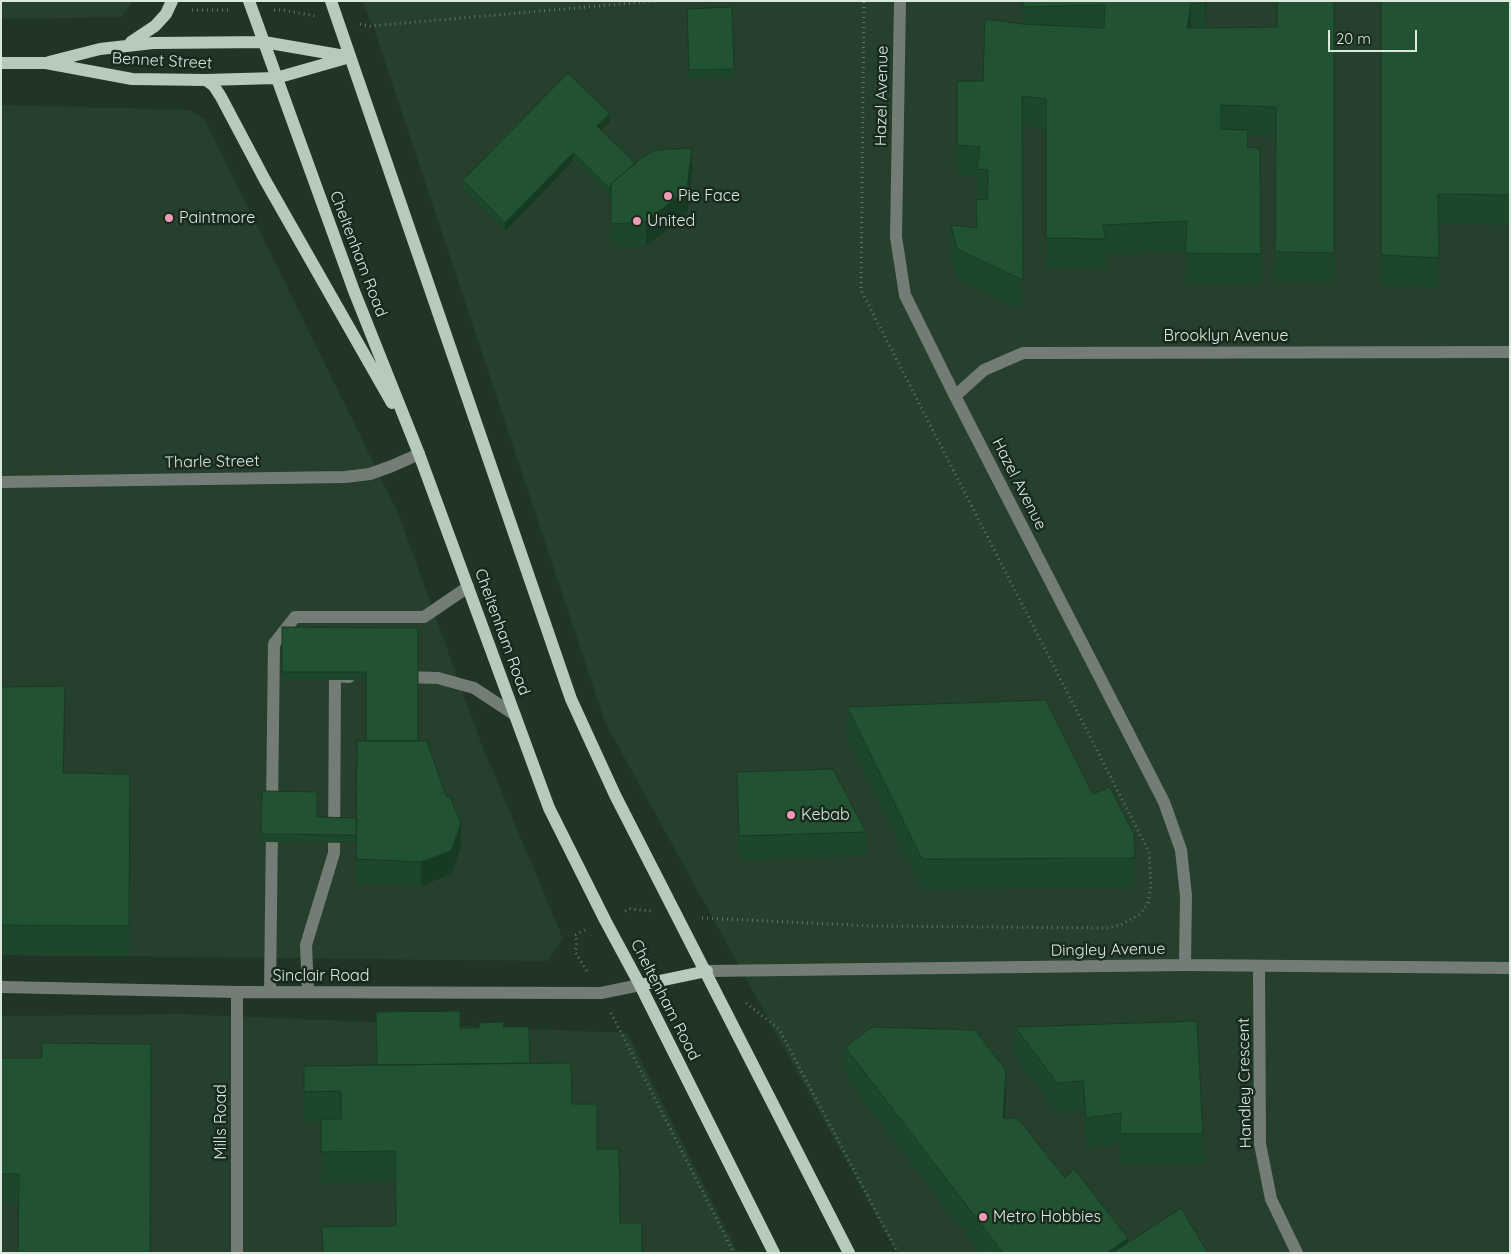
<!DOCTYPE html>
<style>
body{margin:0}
#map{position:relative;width:1511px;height:1254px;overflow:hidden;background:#213526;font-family:Quicksand,sans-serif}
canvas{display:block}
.frame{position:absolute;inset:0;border:2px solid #dbe8de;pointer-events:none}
.scale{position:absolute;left:1328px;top:30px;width:89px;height:22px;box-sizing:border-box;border:2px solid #dbe8de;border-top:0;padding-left:6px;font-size:15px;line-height:18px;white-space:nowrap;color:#dbe8de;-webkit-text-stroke:4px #172a1d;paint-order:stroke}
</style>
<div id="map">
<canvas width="1511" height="1254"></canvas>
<div class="frame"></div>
<div class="scale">20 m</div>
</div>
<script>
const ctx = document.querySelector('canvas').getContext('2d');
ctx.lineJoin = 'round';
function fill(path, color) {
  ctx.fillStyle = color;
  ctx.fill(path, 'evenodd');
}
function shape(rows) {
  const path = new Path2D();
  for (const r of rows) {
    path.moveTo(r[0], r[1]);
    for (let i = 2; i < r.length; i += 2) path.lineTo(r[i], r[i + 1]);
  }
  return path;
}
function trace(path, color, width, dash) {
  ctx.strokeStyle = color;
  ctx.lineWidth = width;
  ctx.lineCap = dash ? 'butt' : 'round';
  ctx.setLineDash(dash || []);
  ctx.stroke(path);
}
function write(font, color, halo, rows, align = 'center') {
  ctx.font = font + ' Quicksand,sans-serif';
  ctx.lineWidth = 5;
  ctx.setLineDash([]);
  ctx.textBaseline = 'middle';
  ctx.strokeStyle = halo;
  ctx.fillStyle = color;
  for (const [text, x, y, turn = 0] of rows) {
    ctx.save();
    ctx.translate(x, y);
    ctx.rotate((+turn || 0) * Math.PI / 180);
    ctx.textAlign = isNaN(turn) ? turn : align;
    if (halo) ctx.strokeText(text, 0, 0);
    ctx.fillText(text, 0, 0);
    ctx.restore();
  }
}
fill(shape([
 [1,1,134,1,121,17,1,19],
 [362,1,1510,1,1510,1253,897,1253,605,722,374,28],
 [1,105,189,110,205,120,398,513,481,743,563,939,548,961,1,955],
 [180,1014,627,1033,738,1253,1,1253,1,1016]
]), '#26402d');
trace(shape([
 [192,10,230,10],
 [274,10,283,10,315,16],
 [360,24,370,26,655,1],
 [625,911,630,909,651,911],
 [702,918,875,926,1107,928,1121,925,1140,914,1148,903,1151,887,1149,852,861,290,864,1],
 [585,930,575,935,577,942,575,952,587,971],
 [746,1003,779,1029,898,1253],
 [611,1013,734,1253]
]), '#637467', 3, [1, 4]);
trace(shape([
 [900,1,896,237,905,295,955,396,1164,802,1181,850,1186,896,1185,965],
 [955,396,984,370,1023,353,1510,352],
 [1,482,345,477,370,474,392,466,419,454],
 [402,677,438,678,474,688,515,715],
 [272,807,274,644,295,617,424,617,468,587],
 [1259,967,1260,1144,1271,1199,1297,1253],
 [707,971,1185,965,1510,968],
 [1,987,237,992,601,993,640,985],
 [270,992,272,827],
 [308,992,306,945,334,853,335,676,349,677],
 [237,1253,237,992]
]), '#737d75', 12);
trace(shape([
 [249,1,354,291,419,454,549,808,605,920,640,985,774,1253],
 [331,1,571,699,615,795,849,1253],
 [131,42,155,26,166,14,172,1],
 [49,62,100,49,153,43,264,42,345,56],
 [1,63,46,63,132,79,206,80,276,78,350,57],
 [206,80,214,86,221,97,265,180,392,403],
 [640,985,707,971]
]), '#b6cbbb', 12);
fill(shape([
 [1022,1,1206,1,1205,28,1277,27,1334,1,1334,283,1275,282,1276,137,1248,136,1248,147,1261,254,1261,284,1185,284,1185,251,1106,255,1106,269,1046,268,1046,129,1022,126,1023,310,957,279,951,255,951,225,976,228,976,199,977,199,977,177,957,175,957,81,983,81,1023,24],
 [1381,1,1510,1,1510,225,1438,224,1439,288,1381,285],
 [687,17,734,69,734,77,689,78],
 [610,122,601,130,635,163,692,171,687,213,646,246,611,247,611,198,573,161,505,231,463,188,463,180],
 [282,627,418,628,418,741,461,847,451,874,421,886,356,883,356,843,261,842,262,791,317,817,357,818,366,741,366,680,282,680],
 [1,687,65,716,63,773,130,774,129,956,1,955],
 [847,707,1093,794,1135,858,1135,888,922,889,847,737],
 [737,772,866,832,866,856,739,860],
 [376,1012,460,1028,479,1028,504,1022,395,1226,395,1181,321,1182,321,1121,304,1122,304,1066,377,1065],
 [1015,1027,1203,1134,1203,1164,1120,1164,1120,1144,1086,1148,1083,1111,1057,1113,1015,1057],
 [151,1044,150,1253,18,1253,19,1204,1,1204,1,1058,42,1058],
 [845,1047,1006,1100,1005,1118,1065,1178,1128,1243,1208,1253,980,1253,845,1077]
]), '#1c472b');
fill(shape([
 [1205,1,1206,1,1205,33],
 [1191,4,1191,34,1187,28],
 [610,114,610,122,597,134,597,126],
 [692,148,692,171,687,213,646,246,646,222],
 [573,153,573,161,505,231,505,223],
 [65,686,65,716,63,803,63,773],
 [461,823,461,847,451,874,421,886,421,862],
 [1006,1070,1006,1100,1003,1148,1003,1118],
 [1128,1238,1128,1253,1107,1253]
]), '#173a23');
const building = shape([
 [1023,1,1205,1,1205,3,1191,4,1187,28,1277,27,1277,1,1334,1,1334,253,1275,252,1276,107,1221,105,1221,129,1248,130,1247,147,1260,148,1261,254,1185,253,1187,221,1103,225,1106,239,1046,238,1046,99,1022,96,1023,280,957,249,951,225,977,228,976,199,987,200,988,170,977,169,980,147,957,145,957,81,983,81,985,19,1022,24,1104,28,1105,5,1023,7,1023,1],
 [1381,1,1510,1,1510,195,1438,194,1439,258,1381,255,1381,1],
 [732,7,734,69,689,70,687,9,732,7],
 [568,73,610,114,597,126,635,163,611,184,611,190,573,153,505,223,463,180,568,73],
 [692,148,687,189,646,222,611,224,611,184,644,156,656,150,692,148],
 [282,627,418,628,418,741,366,741,366,672,282,672,282,627],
 [65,686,63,773,130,774,129,926,1,925,1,687,65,686],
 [1046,700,1093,794,1110,787,1134,834,1135,858,922,859,847,707,1046,700],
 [357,741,427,741,446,796,450,797,461,823,451,851,421,862,356,859,357,741],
 [833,769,866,832,739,836,737,772,833,769],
 [262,791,317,792,317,817,357,818,356,835,261,834,262,791],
 [460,1011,460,1028,479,1028,479,1023,504,1022,503,1027,529,1027,530,1063,377,1065,376,1012,460,1011],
 [1197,1021,1203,1134,1120,1134,1121,1113,1086,1118,1083,1081,1057,1083,1015,1027,1197,1021],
 [872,1027,975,1030,1006,1070,1003,1118,1018,1118,1065,1178,1074,1169,1128,1238,1107,1253,1003,1253,845,1047,872,1027],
 [42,1043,151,1044,150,1252,18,1252,19,1174,1,1174,1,1058,42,1058,42,1043],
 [571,1063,572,1104,597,1104,597,1149,619,1149,620,1223,642,1223,642,1253,323,1253,322,1227,396,1226,395,1151,321,1152,321,1119,341,1119,341,1091,304,1092,304,1066,571,1063],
 [1181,1208,1208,1253,1112,1253,1181,1208]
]);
fill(building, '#215332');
trace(building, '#173a23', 1);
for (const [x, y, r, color] of [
 [668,196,5,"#f09ab5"],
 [169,218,5,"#f09ab5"],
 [637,221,5,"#f09ab5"],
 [791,815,5,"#f09ab5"],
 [983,1217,5,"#f09ab5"]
]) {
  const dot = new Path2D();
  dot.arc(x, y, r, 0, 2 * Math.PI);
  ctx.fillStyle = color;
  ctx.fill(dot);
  trace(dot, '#172a1d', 2);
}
write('16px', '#dbe8de', '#172a1d', [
 ["Bennet Street",162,61,3],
 ["Hazel Avenue",882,96,-89],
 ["Cheltenham Road",358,254,69],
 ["Brooklyn Avenue",1226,336],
 ["Tharle Street",212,462,-1],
 ["Hazel Avenue",1019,484,63],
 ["Cheltenham Road",502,632,70],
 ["Dingley Avenue",1108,950,-1],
 ["Sinclair Road",321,976],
 ["Cheltenham Road",665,1000,63],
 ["Handley Crescent",1245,1083,-91],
 ["Mills Road",221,1122,-90]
]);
write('16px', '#dbe8de', '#172a1d', [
 ["Pie Face",678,196],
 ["Paintmore",179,218],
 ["United",647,221],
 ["Kebab",801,815],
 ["Metro Hobbies",993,1217]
], 'left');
</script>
